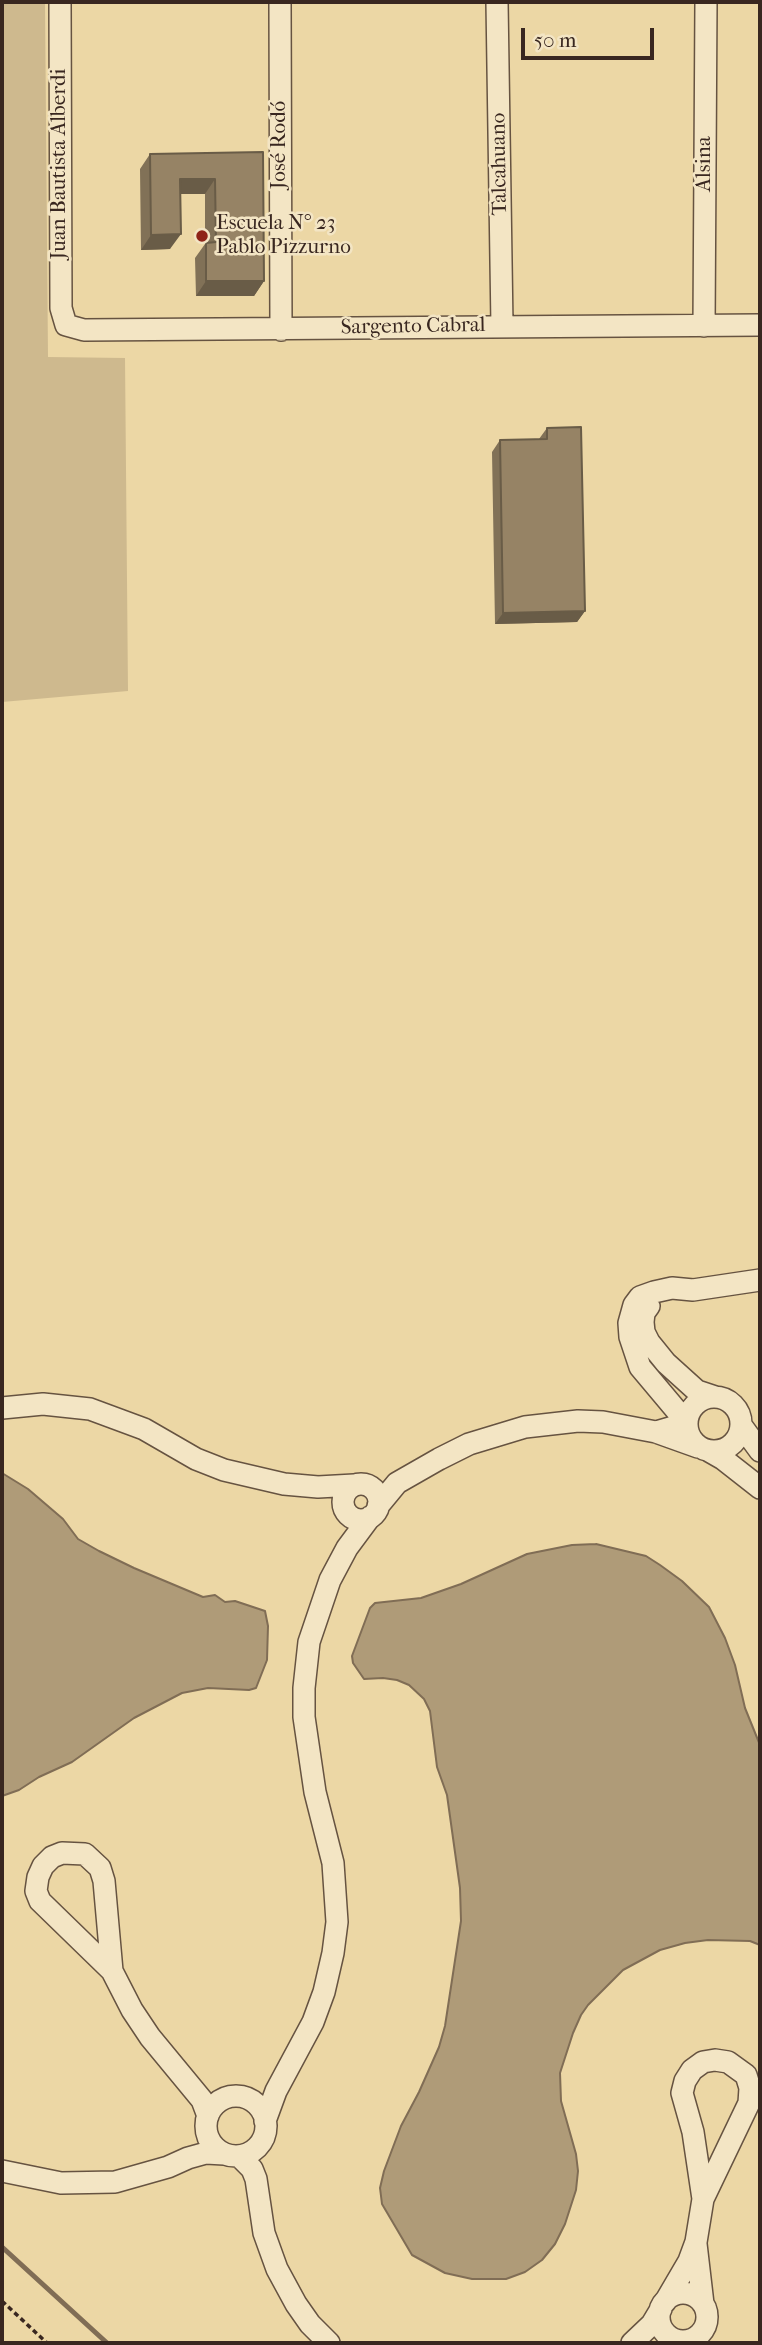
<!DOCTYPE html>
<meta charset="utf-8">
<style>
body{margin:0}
#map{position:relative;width:762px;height:2345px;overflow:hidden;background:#ecd7a5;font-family:"IM FELL French Canon",serif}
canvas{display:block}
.frame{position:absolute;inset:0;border:4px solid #392720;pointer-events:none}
.scale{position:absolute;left:521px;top:28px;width:133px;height:32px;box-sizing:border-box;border:4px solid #392720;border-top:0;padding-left:9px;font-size:21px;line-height:24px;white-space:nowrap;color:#392720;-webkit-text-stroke:5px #f3e5c4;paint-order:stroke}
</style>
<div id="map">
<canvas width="762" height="2345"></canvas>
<div class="frame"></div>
<div class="scale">50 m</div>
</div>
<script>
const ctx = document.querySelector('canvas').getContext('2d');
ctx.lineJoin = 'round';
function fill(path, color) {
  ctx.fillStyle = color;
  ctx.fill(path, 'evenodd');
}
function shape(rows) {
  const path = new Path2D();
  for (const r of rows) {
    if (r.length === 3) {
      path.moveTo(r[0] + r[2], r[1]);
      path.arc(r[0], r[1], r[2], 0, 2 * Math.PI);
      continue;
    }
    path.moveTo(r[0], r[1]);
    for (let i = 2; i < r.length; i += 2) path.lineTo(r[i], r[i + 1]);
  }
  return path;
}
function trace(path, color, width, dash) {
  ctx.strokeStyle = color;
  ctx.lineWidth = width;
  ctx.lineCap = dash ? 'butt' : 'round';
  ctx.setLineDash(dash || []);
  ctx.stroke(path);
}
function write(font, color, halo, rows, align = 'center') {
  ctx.font = font + ' "IM FELL French Canon",serif';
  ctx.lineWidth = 5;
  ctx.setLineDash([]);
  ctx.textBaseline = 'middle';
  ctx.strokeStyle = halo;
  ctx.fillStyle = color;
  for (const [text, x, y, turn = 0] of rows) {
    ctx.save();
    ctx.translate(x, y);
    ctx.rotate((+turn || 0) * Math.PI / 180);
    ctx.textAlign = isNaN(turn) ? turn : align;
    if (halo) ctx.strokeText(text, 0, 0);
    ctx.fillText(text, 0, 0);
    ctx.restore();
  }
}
fill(shape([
 [2,2,45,2,48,357,125,358,128,691,2,702]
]), '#ceb98e');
const water = shape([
 [2,1473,28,1489,63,1519,78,1539,99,1551,134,1568,203,1597,215,1595,225,1602,235,1601,265,1611,268,1626,267,1660,256,1688,249,1690,208,1688,182,1693,134,1718,72,1762,39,1777,19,1790,2,1796,2,1473],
 [596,1544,646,1556,660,1565,682,1581,709,1607,725,1638,735,1665,745,1708,760,1745,760,1945,750,1941,708,1940,685,1943,660,1950,623,1970,588,2005,581,2015,573,2033,560,2073,561,2101,576,2154,578,2171,576,2190,565,2224,555,2244,542,2260,525,2272,506,2279,472,2279,445,2273,412,2255,382,2204,380,2188,384,2171,401,2126,419,2092,439,2047,445,2026,461,1921,460,1888,447,1795,437,1767,430,1711,424,1699,409,1685,397,1680,383,1678,364,1679,353,1663,352,1656,370,1608,375,1603,421,1598,461,1584,527,1554,572,1545,596,1544]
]);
fill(water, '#af9b78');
trace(water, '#806d55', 2);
trace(shape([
 [2,2247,107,2343]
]), '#806d55', 5);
const minor = shape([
 [60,2,61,308,66,325,84,330,760,325],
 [280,2,281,330],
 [497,2,502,326],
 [704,326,706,2],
 [649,1306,644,1313,643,1322,644,1332,649,1342,666,1363,697,1391,715,1397],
 [714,1424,27],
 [2,1408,43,1404,90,1409,144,1429,196,1459,224,1470,284,1484,318,1487,354,1485],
 [741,1425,760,1451],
 [656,1432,687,1423,640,1367,630,1337,629,1323,634,1305,640,1297,654,1292,672,1288,693,1290,760,1280],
 [709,1451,723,1459,760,1488],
 [361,1502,18],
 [378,1506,397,1483,439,1459,469,1444,525,1427,578,1421,603,1422,656,1432,698,1447],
 [112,1971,104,1881,100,1868,85,1854,62,1853,52,1857,43,1866,38,1877,36,1891,40,1901,112,1971,132,2010,150,2037,202,2100,208,2116],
 [236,2126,30],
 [265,2121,276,2091,313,2022,324,1992,333,1953,337,1922,333,1863,315,1792,304,1717,304,1688,309,1642,330,1580,347,1548,370,1517],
 [239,2156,252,2169,256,2179,264,2233,277,2269,296,2304,310,2324,329,2343],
 [2,2171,61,2183,115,2182,168,2167,188,2158,206,2153,224,2154],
 [696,2244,703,2304],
 [683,2317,24],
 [665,2302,689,2261,696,2242,703,2199,749,2103,750,2088,746,2075,728,2062,715,2060,703,2062,692,2070,685,2081,682,2093,693,2132,703,2199],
 [632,2343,652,2324,661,2309]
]);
trace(minor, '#665341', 24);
trace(shape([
 [2,2301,47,2343]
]), '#392720', 3.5, [5, 3.5]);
trace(minor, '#f3e5c4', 21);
fill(shape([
 [263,152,264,281,254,296,196,296,195,258,205,244,205,194,180,194,170,249,141,250,140,169,150,154],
 [547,428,585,611,577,622,495,624,492,452,500,440,539,439]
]), '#817157');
fill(shape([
 [180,179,215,179,205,194,169,194],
 [181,234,170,249,141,250,151,235],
 [206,281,264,281,254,296,196,296],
 [585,611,577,622,495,624,503,613]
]), '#695c47');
const building = shape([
 [263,152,264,281,206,281,206,243,216,242,215,179,180,179,181,234,151,235,150,154,263,152],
 [581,427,585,611,503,613,500,440,547,439,547,428,581,427]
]);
fill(building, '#968365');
trace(building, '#695c47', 2);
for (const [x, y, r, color] of [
 [202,236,7,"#8f2418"]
]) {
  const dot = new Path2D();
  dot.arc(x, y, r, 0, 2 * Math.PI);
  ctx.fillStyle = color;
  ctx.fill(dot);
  trace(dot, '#f3e5c4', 2.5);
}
write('21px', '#392720', '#f3e5c4', [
 ["José Rodó",280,145,-90],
 ["Juan Bautista Alberdi",60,164,-90],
 ["Talcahuano",500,164,-91],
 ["Alsina",705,164,-90],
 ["Sargento Cabral",413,327,-1]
]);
write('21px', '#392720', '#f3e5c4', [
 ["Escuela N° 23",216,224],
 ["Pablo Pizzurno",216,248]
], 'left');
</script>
